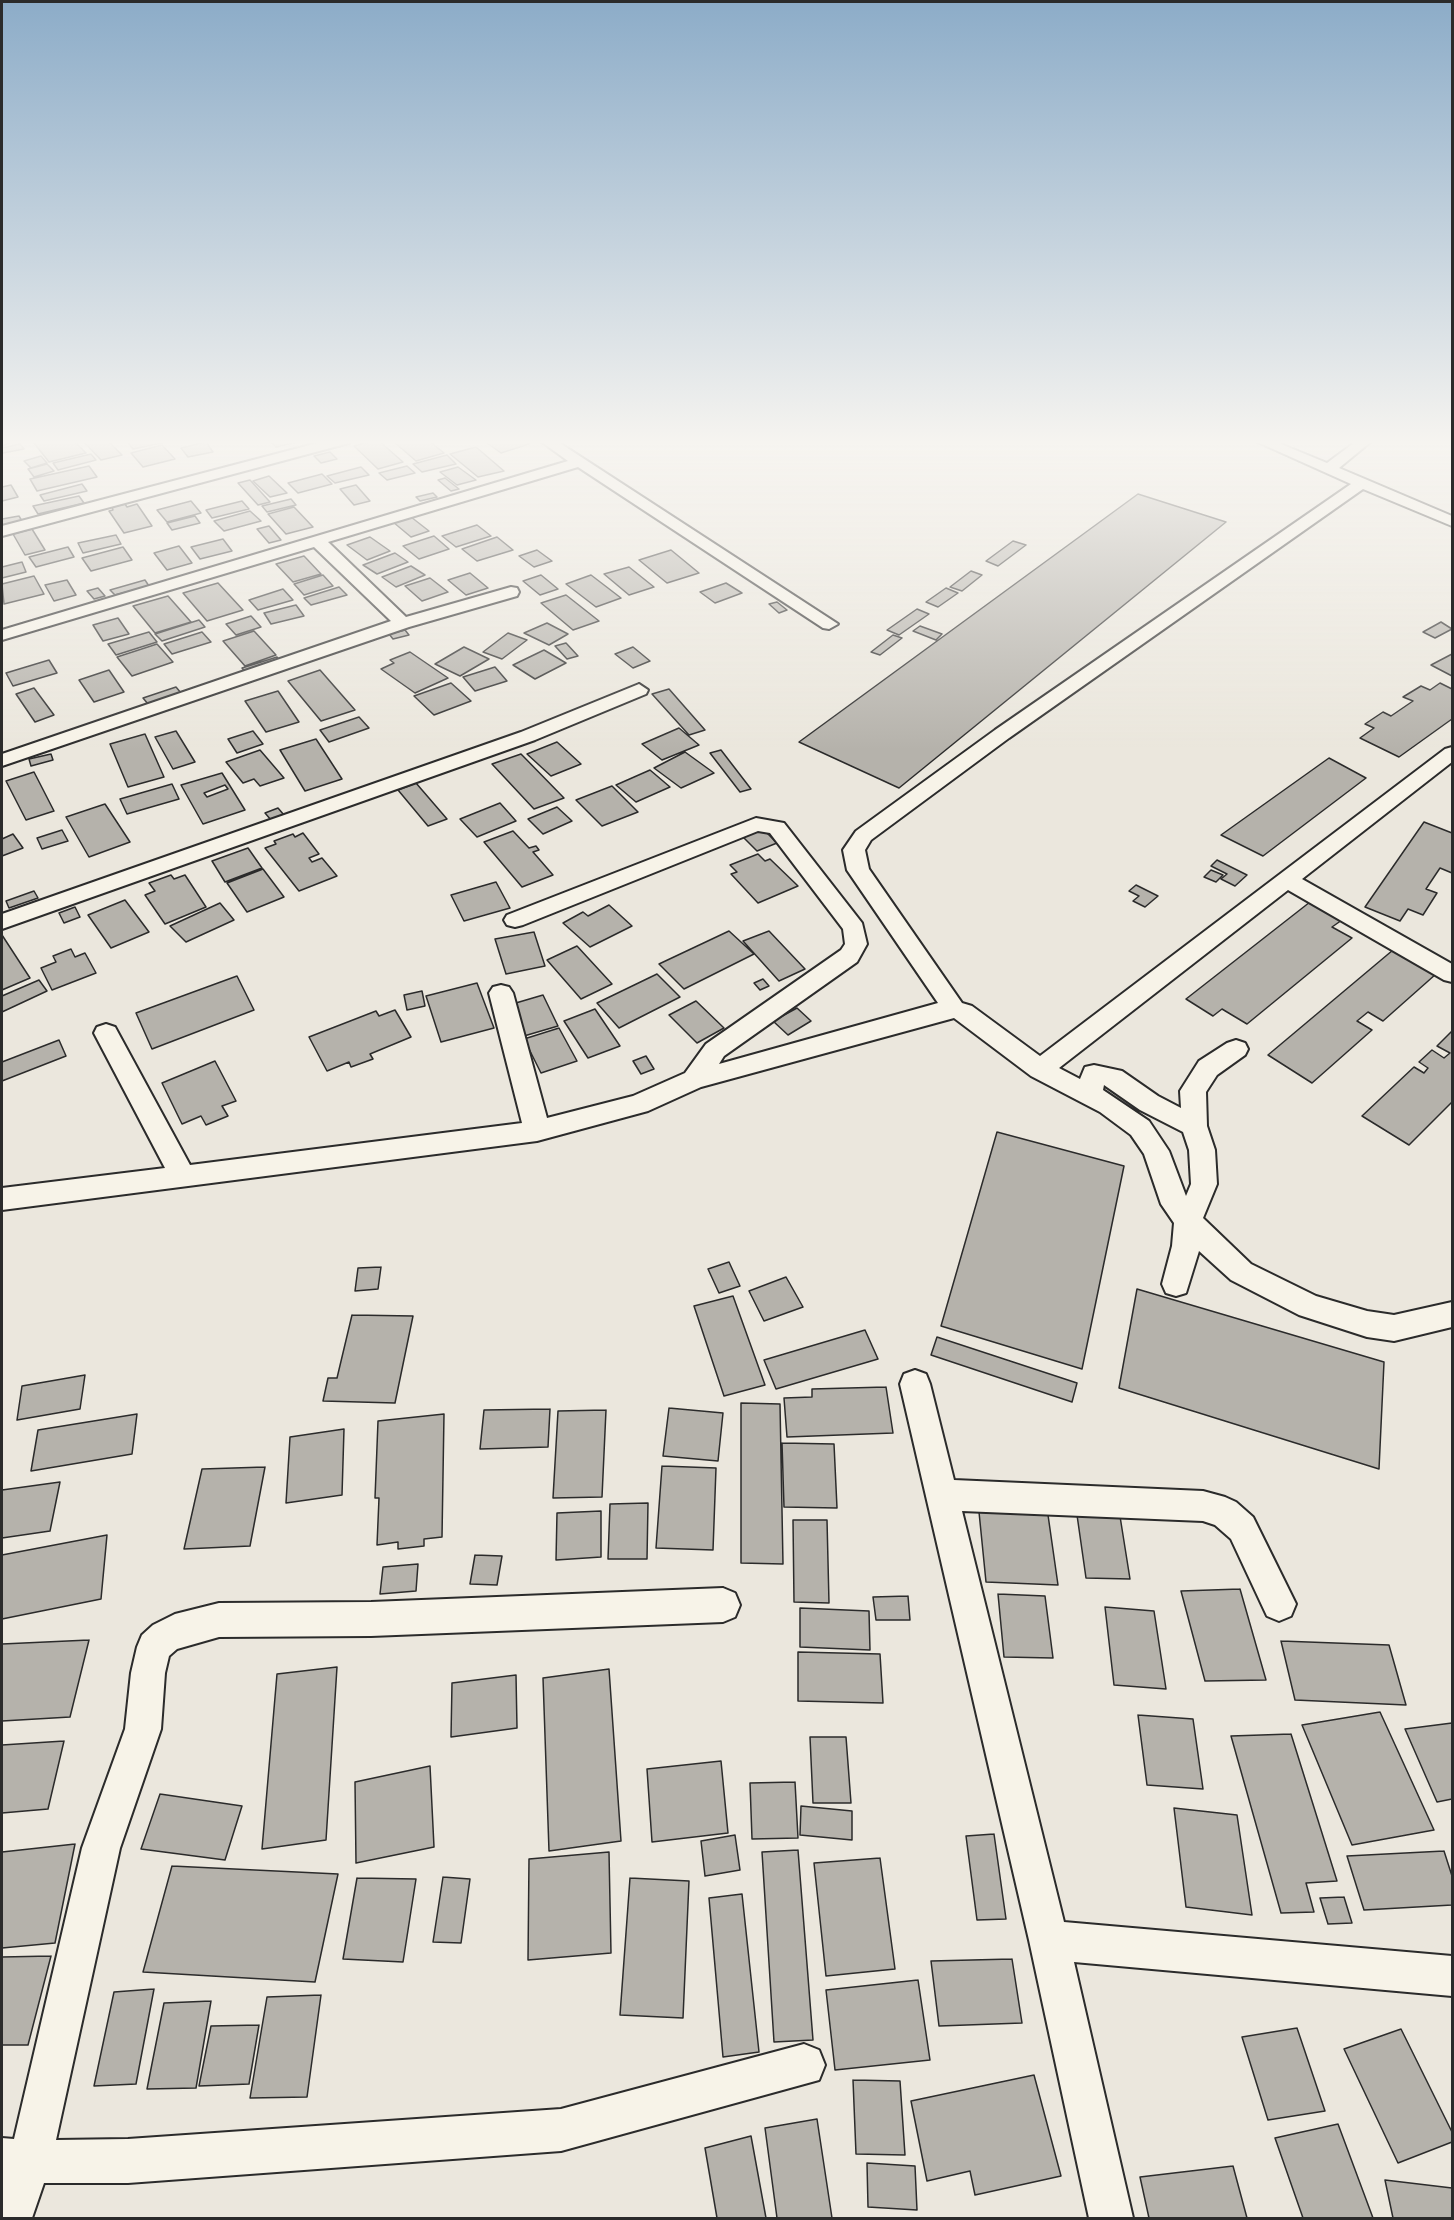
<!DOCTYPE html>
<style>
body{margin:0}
#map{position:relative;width:1454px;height:2220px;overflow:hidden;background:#ebe7dd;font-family:"Gochi Hand",sans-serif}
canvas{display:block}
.frame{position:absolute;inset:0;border:3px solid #2b2b2b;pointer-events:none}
</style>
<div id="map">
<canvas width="1454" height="2220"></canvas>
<div class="frame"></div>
</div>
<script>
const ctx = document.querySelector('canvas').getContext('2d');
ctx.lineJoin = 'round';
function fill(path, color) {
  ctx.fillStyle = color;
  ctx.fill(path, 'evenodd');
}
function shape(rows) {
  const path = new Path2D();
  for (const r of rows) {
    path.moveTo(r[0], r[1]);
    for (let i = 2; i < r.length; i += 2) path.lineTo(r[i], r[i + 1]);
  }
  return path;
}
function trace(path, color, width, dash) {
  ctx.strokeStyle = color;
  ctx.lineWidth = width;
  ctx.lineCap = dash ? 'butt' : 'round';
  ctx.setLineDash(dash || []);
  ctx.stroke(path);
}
const building = shape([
 [49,440,73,440,86,453,49,462,34,443,49,440],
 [82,440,107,440,122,455,101,460,82,440],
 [126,440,175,440,133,449,126,440],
 [269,440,301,440,302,441,276,447,269,440],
 [378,440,403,462,378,469,354,446,378,440],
 [402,440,428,440,444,453,416,461,394,442,402,440],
 [499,440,522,440,529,444,501,453,487,443,499,440],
 [206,442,213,452,188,457,181,448,206,442],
 [20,444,24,449,3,453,2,451,2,448,20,444],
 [162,445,175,459,143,467,131,453,162,445],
 [476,447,504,471,478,477,450,454,476,447],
 [330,452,337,459,321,463,314,456,330,452],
 [91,454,96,460,58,470,53,463,91,454],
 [447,455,456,464,422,472,413,464,447,455],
 [41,456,47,463,31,468,24,461,41,456],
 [47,464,54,471,34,477,28,469,47,464],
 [89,466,97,477,37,491,30,479,89,466],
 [407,466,415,473,387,480,379,473,407,466],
 [361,467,369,475,335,483,327,476,361,467],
 [458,467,476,480,457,485,440,472,458,467],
 [322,474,332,484,298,493,288,483,322,474],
 [269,476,287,493,270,497,253,481,269,476],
 [445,478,459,489,451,491,438,480,445,478],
 [250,480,270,502,258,505,238,483,250,480],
 [82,484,87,491,44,501,40,495,82,484],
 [11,485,18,497,2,501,2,487,11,485],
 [356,485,370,501,354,505,340,489,356,485],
 [433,493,437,497,420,501,416,497,433,493],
 [1138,494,1226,522,899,788,799,742,1138,494],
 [79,496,84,503,38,514,33,506,79,496],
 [291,499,296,505,267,512,262,506,291,499],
 [191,501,201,513,167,522,157,510,191,501],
 [242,501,249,509,212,518,206,510,242,501],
 [125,504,127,507,137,504,152,526,124,533,109,511,113,510,112,507,125,504],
 [294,507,313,527,286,534,268,514,294,507],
 [250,511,261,521,224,531,214,521,250,511],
 [19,516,22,521,2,525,2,519,19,516],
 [195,516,200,523,172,530,167,523,195,516],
 [411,517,429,531,411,537,393,522,411,517],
 [477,525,491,536,456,547,442,536,477,525],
 [269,526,281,540,269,543,257,529,269,526],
 [32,529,45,550,25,555,13,534,32,529],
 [116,535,121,544,83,553,78,543,116,535],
 [434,536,449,549,419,559,403,546,434,536],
 [370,537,390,551,367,560,347,545,370,537],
 [497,537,513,550,477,561,462,549,497,537],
 [223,539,232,551,200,559,191,547,223,539],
 [1013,541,1026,545,998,566,986,561,1013,541],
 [179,546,192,563,167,570,154,553,179,546],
 [68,547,74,557,36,567,29,557,68,547],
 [123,547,132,560,91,571,82,558,123,547],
 [537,550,552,561,534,567,519,556,537,550],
 [671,550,699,573,667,583,639,560,671,550],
 [395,553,408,562,377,574,363,565,395,553],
 [304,556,321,574,293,582,276,564,304,556],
 [22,562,26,572,2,578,2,567,22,562],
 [411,566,425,575,396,587,382,577,411,566],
 [629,567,654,587,629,595,604,574,629,567],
 [971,571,982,575,962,591,950,587,971,571],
 [470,573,488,588,466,595,448,580,470,573],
 [323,575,333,586,304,595,294,584,323,575],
 [541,575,558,589,540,595,523,581,541,575],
 [591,575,621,598,596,607,566,584,591,575],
 [34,576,44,594,4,604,2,584,34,576],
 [430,578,448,592,422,601,405,586,430,578],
 [67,580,76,595,54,601,45,585,67,580],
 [145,580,149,586,115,595,110,590,145,580],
 [218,583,243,610,207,621,183,593,218,583],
 [726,583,742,593,715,603,700,592,726,583],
 [339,587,347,595,311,605,304,598,339,587],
 [98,588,105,596,94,599,87,591,98,588],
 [946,588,958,593,938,607,926,602,946,588],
 [283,589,293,600,258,610,249,600,283,589],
 [566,595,599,621,573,630,541,603,566,595],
 [168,596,191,622,155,633,133,606,168,596],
 [777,602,787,610,779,613,769,604,777,602],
 [296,605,304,616,271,624,264,613,296,605],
 [917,609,929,614,899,635,887,630,917,609],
 [251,616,261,627,236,635,226,624,251,616],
 [118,618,129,634,103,641,93,625,118,618],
 [199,620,205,627,162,641,155,634,199,620],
 [1441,622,1452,629,1435,638,1423,632,1441,622],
 [547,623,568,634,549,645,524,633,547,623],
 [920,626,942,634,936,640,913,631,920,626],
 [405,630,409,635,393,639,389,634,405,630],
 [254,631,276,655,245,666,223,641,254,631],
 [149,632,157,642,116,655,108,644,149,632],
 [202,632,211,642,172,654,164,644,202,632],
 [508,633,527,640,502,659,483,652,508,633],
 [893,635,902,638,880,655,871,652,893,635],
 [566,643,578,656,567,659,555,646,566,643],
 [157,644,173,662,132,676,117,657,157,644],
 [464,647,489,659,460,676,435,664,464,647],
 [633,647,650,661,633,668,615,654,633,647],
 [544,650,566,663,535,679,513,665,544,650],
 [410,652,448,678,415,693,381,669,394,663,390,660,410,652],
 [1452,654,1452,676,1431,665,1452,654],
 [277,657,280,661,245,672,242,668,277,657],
 [49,660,57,673,13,686,6,673,49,660],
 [495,667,507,681,475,691,463,677,495,667],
 [109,670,124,692,94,702,79,680,109,670],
 [320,670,355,710,321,721,288,681,320,670],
 [451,683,471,701,434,715,414,696,451,683],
 [1440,683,1452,689,1452,719,1399,757,1360,738,1374,728,1365,724,1383,712,1391,716,1413,701,1403,697,1421,686,1430,690,1440,683],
 [176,687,181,693,148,704,143,698,176,687],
 [34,688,54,715,35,722,16,694,34,688],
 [669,689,705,730,689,735,652,694,669,689],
 [278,691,299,722,266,732,245,701,278,691],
 [359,717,369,728,329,742,320,730,359,717],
 [679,728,699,745,662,760,642,744,679,728],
 [176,731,195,762,173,769,155,737,176,731],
 [253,731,263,744,237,753,228,739,253,731],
 [145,734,164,777,128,787,110,744,145,734],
 [316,739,342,779,305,791,280,750,316,739],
 [557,742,581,764,551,776,527,754,557,742],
 [260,750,284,778,260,786,254,779,243,783,226,762,260,750],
 [721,750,751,789,740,792,710,753,721,750],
 [685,752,714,773,681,788,654,768,685,752],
 [51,754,53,760,31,766,29,759,51,754],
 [521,754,564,798,534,809,492,764,521,754],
 [1329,758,1366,778,1263,856,1221,835,1329,758],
 [650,770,670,787,636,802,616,785,650,770],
 [34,772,54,811,26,820,6,781,34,772],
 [222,773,245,810,203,824,181,785,222,773],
 [225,785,228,789,207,797,204,793,225,785],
 [416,783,447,819,428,826,398,790,416,783],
 [172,784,179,799,127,814,120,799,172,784],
 [612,786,638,812,602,826,576,800,612,786],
 [500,803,516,821,477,837,460,819,500,803],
 [105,804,130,842,89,857,66,817,105,804],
 [557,807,572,821,543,834,528,819,557,807],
 [278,808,284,815,271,820,265,813,278,808],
 [1424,822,1452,833,1452,873,1440,868,1426,889,1437,893,1423,915,1408,909,1400,921,1365,907,1424,822],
 [762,828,777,843,757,851,742,836,762,828],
 [62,830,68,841,42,849,37,838,62,830],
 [513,831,529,848,536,846,539,850,533,852,553,875,522,887,484,842,513,831],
 [303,833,319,854,309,858,312,862,322,858,337,876,299,891,265,848,276,844,274,841,293,834,295,837,303,833],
 [13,834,23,848,2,856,2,839,13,834],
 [248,848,262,868,225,882,212,861,248,848],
 [758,854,765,861,770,859,798,886,758,903,731,874,737,872,730,865,758,854],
 [1217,860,1247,875,1235,886,1221,879,1227,874,1211,866,1217,860],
 [263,869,284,897,247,912,227,883,263,869],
 [1211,870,1223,875,1216,882,1204,877,1211,870],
 [171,875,174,879,185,875,206,907,165,924,145,895,155,891,149,883,171,875],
 [496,882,510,908,464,921,451,895,496,882],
 [1136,885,1158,896,1145,907,1133,901,1139,896,1129,891,1136,885],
 [34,891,38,898,9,908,6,901,34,891],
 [125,900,149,932,111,948,88,915,125,900],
 [1310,902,1342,920,1332,927,1352,938,1247,1024,1222,1009,1213,1016,1186,999,1310,902],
 [220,903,234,920,186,942,170,926,220,903],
 [609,905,632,926,590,947,563,923,583,912,588,916,609,905],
 [75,907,80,917,64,923,59,913,75,907],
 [729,931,754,954,684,989,659,964,729,931],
 [769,931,805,969,779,981,743,941,769,931],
 [534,932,545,966,506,974,495,939,534,932],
 [2,935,30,978,2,990,2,935],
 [577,946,612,984,581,999,547,960,577,946],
 [71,949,75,957,85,953,96,973,52,990,41,968,56,962,53,956,71,949],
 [1393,950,1436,974,1383,1021,1368,1012,1357,1021,1372,1030,1312,1083,1268,1055,1393,950],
 [657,974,680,997,619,1028,597,1003,657,974],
 [237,976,254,1010,152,1049,136,1013,237,976],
 [763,979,769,986,760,990,754,983,763,979],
 [39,980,47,991,2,1012,2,996,39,980],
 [477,983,494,1028,441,1042,426,996,477,983],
 [422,991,425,1006,407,1010,404,995,422,991],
 [543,995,558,1026,524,1036,509,1005,543,995],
 [696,1001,724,1028,697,1043,669,1015,696,1001],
 [797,1008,811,1021,788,1035,773,1021,797,1008],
 [595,1009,620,1046,588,1058,564,1021,595,1009],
 [395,1010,411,1037,370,1054,373,1059,351,1067,349,1062,327,1071,309,1037,376,1011,379,1016,395,1010],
 [559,1028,577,1061,541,1073,524,1039,559,1028],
 [1452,1031,1452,1102,1409,1145,1362,1116,1414,1067,1424,1073,1428,1068,1419,1062,1432,1050,1444,1058,1450,1053,1437,1046,1452,1031],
 [59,1040,66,1056,2,1081,2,1062,59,1040],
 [646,1056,654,1069,641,1074,633,1061,646,1056],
 [215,1061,236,1101,222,1106,228,1116,206,1125,201,1116,182,1124,162,1083,215,1061],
 [997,1132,1124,1166,1082,1369,941,1326,997,1132],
 [729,1262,740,1286,719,1293,708,1269,729,1262],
 [381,1267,378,1289,355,1291,358,1268,381,1267],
 [786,1277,803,1307,764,1321,749,1291,786,1277],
 [1137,1289,1384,1362,1379,1469,1119,1388,1137,1289],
 [733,1296,765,1385,724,1396,694,1306,733,1296],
 [352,1315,413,1316,395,1403,323,1401,328,1378,337,1378,352,1315],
 [865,1330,878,1359,776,1389,764,1360,865,1330],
 [937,1337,1077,1383,1072,1402,931,1355,937,1337],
 [85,1375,80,1409,17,1420,22,1386,85,1375],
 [886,1387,893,1433,787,1437,784,1398,812,1397,812,1389,886,1387],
 [741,1403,780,1404,783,1564,741,1563,741,1403],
 [669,1408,723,1413,718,1461,663,1456,669,1408],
 [550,1409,548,1447,480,1449,484,1410,550,1409],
 [606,1410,602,1497,553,1498,558,1411,606,1410],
 [137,1414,132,1454,31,1471,38,1430,137,1414],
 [444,1414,442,1537,424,1539,424,1546,398,1549,398,1542,377,1545,379,1498,375,1498,378,1421,444,1414],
 [344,1429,342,1495,286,1503,290,1437,344,1429],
 [782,1443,834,1444,837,1508,784,1507,782,1443],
 [662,1466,716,1468,713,1550,656,1548,662,1466],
 [265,1467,250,1546,184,1549,202,1469,265,1467],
 [60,1482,50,1531,2,1538,2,1490,60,1482],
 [648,1503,647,1559,608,1559,610,1504,648,1503],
 [1076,1508,1119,1510,1130,1579,1086,1578,1076,1508],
 [601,1511,601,1557,556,1560,557,1513,601,1511],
 [979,1512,1048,1515,1058,1585,986,1582,979,1512],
 [793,1520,827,1520,829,1603,794,1602,793,1520],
 [107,1535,101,1599,2,1619,2,1555,107,1535],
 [475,1555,502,1556,497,1585,470,1584,475,1555],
 [418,1564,416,1591,380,1594,383,1567,418,1564],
 [1240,1589,1266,1680,1205,1681,1181,1591,1240,1589],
 [998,1594,1045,1596,1053,1658,1004,1657,998,1594],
 [908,1596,910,1620,876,1620,873,1597,908,1596],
 [1105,1607,1154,1611,1166,1689,1114,1685,1105,1607],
 [800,1608,869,1611,870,1650,800,1647,800,1608],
 [89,1640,70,1717,2,1721,2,1644,89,1640],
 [1281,1641,1389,1645,1406,1705,1295,1700,1281,1641],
 [798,1652,880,1654,883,1703,798,1701,798,1652],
 [337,1667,326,1840,262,1849,277,1674,337,1667],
 [609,1669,621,1841,549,1851,543,1678,609,1669],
 [516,1675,517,1728,451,1737,452,1683,516,1675],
 [1380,1712,1434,1830,1352,1845,1302,1725,1380,1712],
 [1138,1715,1193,1719,1203,1789,1147,1785,1138,1715],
 [1452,1723,1452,1799,1437,1802,1405,1729,1452,1723],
 [1291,1734,1337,1881,1306,1883,1314,1912,1281,1913,1231,1736,1291,1734],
 [810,1737,846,1737,851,1803,813,1803,810,1737],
 [64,1741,48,1809,2,1813,2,1745,64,1741],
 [721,1761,728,1833,652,1842,647,1769,721,1761],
 [430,1766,434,1847,356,1863,355,1782,430,1766],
 [795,1782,798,1838,752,1839,750,1783,795,1782],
 [160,1794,242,1806,225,1860,141,1849,160,1794],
 [801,1806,852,1811,852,1840,800,1835,801,1806],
 [1174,1808,1237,1815,1252,1915,1186,1907,1174,1808],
 [994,1834,1006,1919,977,1920,966,1836,994,1834],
 [735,1835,740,1870,705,1876,701,1841,735,1835],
 [75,1844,55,1943,2,1948,2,1852,75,1844],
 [798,1850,813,2040,774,2042,762,1852,798,1850],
 [1444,1851,1452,1876,1452,1905,1364,1910,1347,1856,1444,1851],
 [609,1852,611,1953,528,1960,529,1859,609,1852],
 [880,1858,895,1969,826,1976,814,1863,880,1858],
 [172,1866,338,1874,315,1982,143,1972,172,1866],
 [443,1877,470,1879,461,1943,433,1942,443,1877],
 [357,1878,416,1879,403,1962,343,1959,357,1878],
 [630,1878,689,1881,683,2018,620,2015,630,1878],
 [742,1894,759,2052,723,2057,709,1898,742,1894],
 [1344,1897,1352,1923,1328,1924,1320,1898,1344,1897],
 [51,1956,28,2045,2,2045,2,1957,51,1956],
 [1012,1959,1022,2023,939,2026,931,1961,1012,1959],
 [918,1980,930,2060,835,2070,826,1990,918,1980],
 [154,1989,136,2084,94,2086,114,1992,154,1989],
 [321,1995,307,2097,250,2098,267,1997,321,1995],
 [211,2001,196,2088,147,2089,164,2003,211,2001],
 [259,2025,249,2084,199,2086,211,2026,259,2025],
 [1297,2028,1325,2111,1268,2120,1242,2037,1297,2028],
 [1401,2029,1452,2132,1452,2142,1398,2163,1344,2049,1401,2029],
 [1034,2075,1061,2176,975,2195,970,2171,927,2181,911,2101,1034,2075],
 [853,2080,900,2081,905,2155,856,2154,853,2080],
 [817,2119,832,2218,777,2218,765,2128,817,2119],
 [1338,2124,1373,2218,1303,2218,1275,2138,1338,2124],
 [751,2136,766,2218,717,2218,705,2148,751,2136],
 [867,2163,915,2166,917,2210,868,2207,867,2163],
 [1233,2166,1247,2218,1149,2218,1140,2177,1233,2166],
 [1385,2180,1452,2188,1452,2218,1393,2218,1385,2180]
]);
fill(building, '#b5b2ab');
trace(building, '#2b2b2b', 1.5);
const minor = shape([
 [2,440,13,440,2,445,2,440],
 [329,440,351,440,349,443,2,536,2,526,329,440],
 [539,440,555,440,838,624,829,629,823,628,578,467,328,542,406,617,511,587,517,588,519,592,517,596,409,627,2,766,2,754,391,621,314,547,2,640,2,630,568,461,539,440],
 [1253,440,1271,440,1327,463,1358,440,1373,440,1339,468,1452,516,1452,526,1363,489,1009,738,871,840,865,850,869,869,962,1003,972,1006,1040,1056,1445,749,1452,747,1452,762,1302,879,1452,964,1452,982,1444,980,1288,890,1059,1068,1080,1079,1085,1067,1094,1065,1122,1071,1158,1096,1181,1108,1180,1091,1199,1061,1227,1043,1236,1040,1245,1043,1248,1049,1245,1055,1217,1075,1206,1092,1207,1126,1215,1150,1217,1184,1203,1218,1251,1264,1316,1296,1367,1311,1394,1315,1452,1302,1452,1327,1394,1341,1367,1337,1299,1315,1231,1280,1199,1251,1186,1293,1176,1296,1166,1293,1162,1284,1172,1246,1174,1223,1161,1204,1144,1154,1131,1135,1100,1112,1031,1076,954,1018,701,1087,648,1111,537,1141,2,1210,2,1188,165,1168,94,1033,97,1027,106,1024,115,1027,190,1165,522,1123,489,993,493,987,501,985,509,987,513,993,547,1118,633,1096,685,1073,706,1044,841,950,845,944,843,929,770,833,758,831,523,925,515,927,507,925,504,920,507,915,756,818,784,823,862,923,867,944,857,962,724,1056,719,1064,938,1003,847,870,843,850,856,831,995,730,1351,484,1253,440],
 [1104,1085,1140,1110,1183,1132,1189,1150,1191,1184,1186,1196,1169,1151,1149,1121,1103,1090,1104,1085],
 [639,684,648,690,646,694,535,740,2,929,2,914,521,732,639,684],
 [915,1370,926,1374,930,1384,954,1480,1203,1491,1225,1497,1236,1502,1253,1517,1296,1604,1291,1616,1279,1621,1267,1616,1231,1539,1215,1525,1203,1521,962,1511,1064,1922,1452,1956,1452,1996,1074,1962,1133,2218,1089,2218,1029,1940,900,1384,904,1374,915,1370],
 [723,1588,735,1593,740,1605,735,1617,723,1622,371,1636,219,1637,177,1649,169,1656,165,1673,161,1729,120,1848,56,2140,128,2139,561,2109,804,2044,819,2050,825,2065,819,2080,561,2151,128,2183,44,2183,32,2218,2,2218,2,2138,14,2139,82,1848,125,1729,131,1673,137,1647,142,1635,153,1625,175,1614,219,1603,371,1602,723,1588]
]);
trace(minor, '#2b2b2b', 4);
fill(minor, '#f7f3e8');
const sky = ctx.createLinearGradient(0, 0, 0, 750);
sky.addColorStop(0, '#8cacc8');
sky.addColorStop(0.59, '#f6f4f0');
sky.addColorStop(1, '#f6f4f000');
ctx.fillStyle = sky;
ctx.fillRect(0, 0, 1454, 750);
</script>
